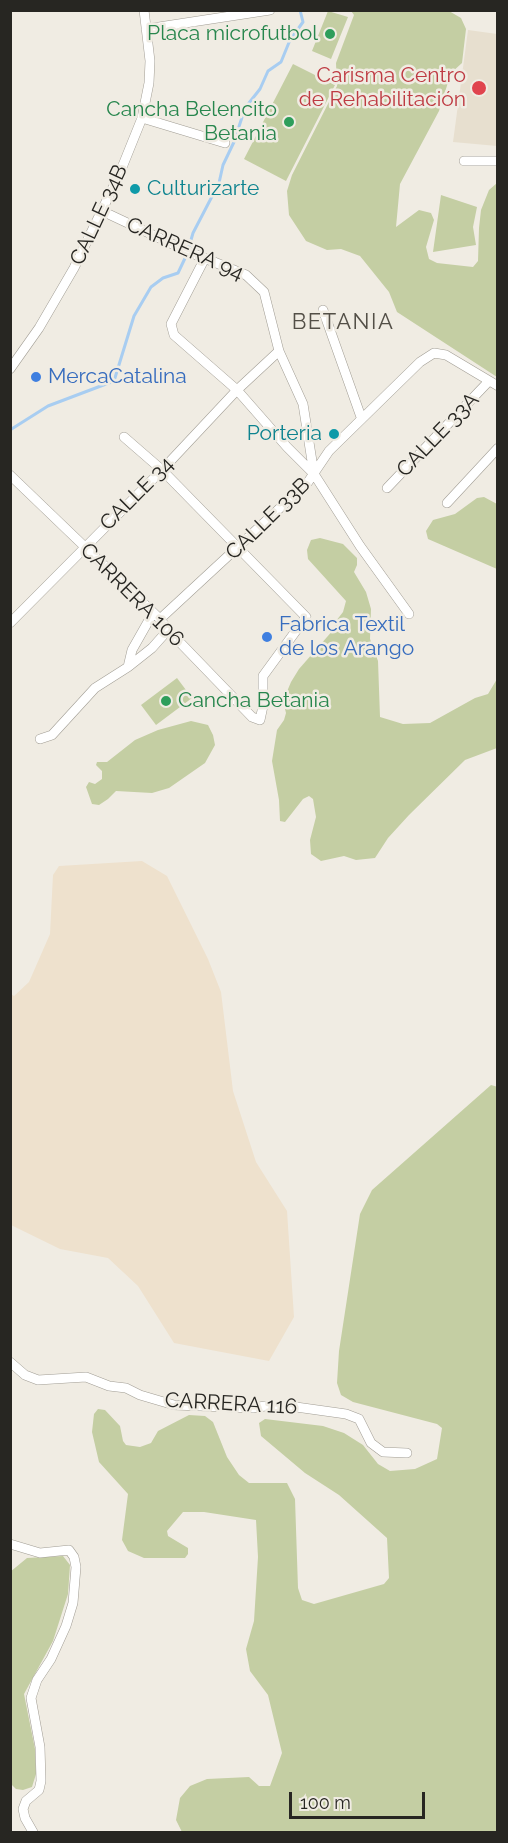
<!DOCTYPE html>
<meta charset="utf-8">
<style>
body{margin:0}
#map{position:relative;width:508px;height:1843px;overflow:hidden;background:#f0ece3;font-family:Raleway,sans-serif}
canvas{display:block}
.frame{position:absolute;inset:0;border:12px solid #272622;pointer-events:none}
.scale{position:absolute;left:289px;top:1792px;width:136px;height:27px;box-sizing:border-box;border:3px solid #272622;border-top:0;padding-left:8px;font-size:18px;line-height:21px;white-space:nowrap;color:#272622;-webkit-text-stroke:4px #f0ece3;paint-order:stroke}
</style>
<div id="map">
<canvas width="508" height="1843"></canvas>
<div class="frame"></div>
<div class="scale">100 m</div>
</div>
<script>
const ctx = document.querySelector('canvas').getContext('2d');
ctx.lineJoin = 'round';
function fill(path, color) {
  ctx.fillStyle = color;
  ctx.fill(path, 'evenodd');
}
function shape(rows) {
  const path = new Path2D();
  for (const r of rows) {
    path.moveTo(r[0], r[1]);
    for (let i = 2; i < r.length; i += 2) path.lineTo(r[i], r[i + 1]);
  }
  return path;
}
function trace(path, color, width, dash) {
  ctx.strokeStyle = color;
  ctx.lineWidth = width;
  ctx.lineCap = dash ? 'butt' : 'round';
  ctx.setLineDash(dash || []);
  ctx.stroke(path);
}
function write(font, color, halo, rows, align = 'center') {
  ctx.font = font + ' Raleway,sans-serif';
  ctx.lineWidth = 5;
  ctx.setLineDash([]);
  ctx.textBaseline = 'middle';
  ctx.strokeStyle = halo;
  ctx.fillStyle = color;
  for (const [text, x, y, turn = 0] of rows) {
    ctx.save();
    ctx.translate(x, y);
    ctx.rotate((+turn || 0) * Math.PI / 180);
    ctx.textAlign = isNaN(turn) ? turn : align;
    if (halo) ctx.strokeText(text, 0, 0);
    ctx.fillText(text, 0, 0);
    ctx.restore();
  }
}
fill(shape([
 [468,30,497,34,497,146,453,142]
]), '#e7dfcf');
fill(shape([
 [142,861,167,876,208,959,221,992,233,1091,256,1162,287,1211,294,1317,269,1361,174,1343,138,1286,108,1258,60,1249,11,1225,11,994,14,996,29,982,50,934,53,875,59,866]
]), '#eee1cd');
fill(shape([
 [328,11,348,17,331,59,312,51],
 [351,11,449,11,461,18,466,29,462,63,451,73,439,111,400,184,396,227,419,210,431,213,434,220,426,247,429,259,437,263,473,267,478,261,479,228,481,210,489,190,497,183,497,377,397,312,389,292,360,256,341,249,327,250,306,241,289,215,287,191,292,175,337,86,336,63,354,15],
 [293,64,335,85,286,181,244,159],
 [441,195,477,207,473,227,476,245,433,252],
 [484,497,497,504,497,569,428,539,426,531,433,520,455,514,477,498],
 [320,538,343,544,357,558,357,565,354,572,366,592,371,609,370,639,378,661,380,717,403,724,430,723,475,698,488,694,497,679,497,748,465,760,409,815,388,838,375,858,356,860,344,856,321,861,311,854,310,840,316,817,313,799,309,796,303,799,285,822,280,821,279,800,272,761,277,730,284,720,286,713,283,701,291,682,299,669,334,629,336,621,343,612,346,601,308,559,307,550,311,540],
 [177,678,192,698,156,725,141,705],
 [191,721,208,725,213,735,215,745,205,763,169,788,152,793,116,791,108,799,99,805,92,804,86,787,89,782,95,784,102,779,102,771,96,765,97,762,107,762,135,740,158,730],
 [491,1085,498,1087,497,1832,182,1832,176,1820,180,1798,190,1786,207,1779,249,1777,259,1786,270,1786,282,1753,268,1695,250,1671,246,1649,254,1621,258,1557,256,1520,204,1512,183,1512,167,1531,168,1536,188,1548,188,1554,185,1558,144,1558,128,1551,122,1540,128,1494,99,1462,92,1432,94,1414,98,1409,105,1410,120,1426,123,1441,126,1445,140,1447,151,1443,158,1431,189,1415,205,1416,213,1422,227,1457,239,1475,249,1483,287,1483,295,1499,298,1588,302,1600,314,1604,384,1584,389,1578,387,1538,339,1495,305,1473,261,1436,259,1423,265,1419,323,1426,344,1433,363,1445,378,1464,390,1471,415,1469,437,1459,442,1428,437,1424,353,1402,341,1395,337,1383,339,1351,360,1214,372,1190],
 [63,1556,70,1565,68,1594,53,1641,24,1694,35,1749,36,1774,32,1787,23,1790,16,1789,11,1784,10,1572,27,1558]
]), '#c4cea3');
trace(shape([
 [10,430,48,406,114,381,134,316,151,287,163,278,178,273,187,254,193,233,219,183,223,165,234,142,245,108,260,89,268,71,281,62,290,40,303,22,300,10]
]), '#a8cdf1', 3);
const minor = shape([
 [146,29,270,10],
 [142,118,225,143],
 [464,161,498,161],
 [102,211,187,251,246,275,264,292,279,351,303,404,314,474,360,546,409,614],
 [205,258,171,324,174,335,237,390,287,447,314,474],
 [323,310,361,417],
 [10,369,39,328,74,268,119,175,142,118,149,83,150,61,144,10],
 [10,475,160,619,168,630,252,717,260,720,263,706,263,676,306,617,162,470,124,437],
 [387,488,489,381],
 [447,503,498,448],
 [160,619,308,482,329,451,420,362,434,353,446,355,498,386],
 [10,623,162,470,237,390,279,351],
 [128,667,152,648,168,630],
 [40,739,52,735,95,688,128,667,132,650,153,613],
 [10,1362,25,1375,38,1380,86,1377,109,1386,126,1388,140,1395,174,1405,253,1408,265,1406,296,1407,346,1414,359,1419,371,1443,383,1452,407,1453],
 [10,1544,40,1553,69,1550,74,1557,76,1567,73,1603,66,1626,51,1659,37,1680,31,1698,40,1747,41,1781,39,1790,26,1801,23,1809,25,1818,33,1832]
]);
trace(minor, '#a19d94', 10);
trace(minor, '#fff', 9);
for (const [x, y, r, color] of [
 [330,34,6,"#2e9e5b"],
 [479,88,8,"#e0444e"],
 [289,122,6,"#2e9e5b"],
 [135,189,6,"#0f9aa8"],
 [36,377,6,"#3f7fe0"],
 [334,434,6,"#0f9aa8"],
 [267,637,6,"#3f7fe0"],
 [166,701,6,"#2e9e5b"]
]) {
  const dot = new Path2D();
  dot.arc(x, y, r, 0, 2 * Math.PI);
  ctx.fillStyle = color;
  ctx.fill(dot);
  trace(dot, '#f0ece3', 2);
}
write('21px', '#27864d', '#f0ece3', [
 ["Placa microfutbol",318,34],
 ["Cancha Belencito",277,110],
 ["Betania",277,134],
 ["Cancha Betania",178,701,"left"]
], 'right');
write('21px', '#be3a42', '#f0ece3', [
 ["Carisma Centro",466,76],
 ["de Rehabilitación",466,100]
], 'right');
write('21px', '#0d838f', '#f0ece3', [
 ["Culturizarte",147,189],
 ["Porteria",322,434,"right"]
], 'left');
write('21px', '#272622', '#f0ece3', [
 ["CALLE 34B",99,215,-65],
 ["CARRERA 94",185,249,24],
 ["CALLE 33A",438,435,-46],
 ["CALLE 34",137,494,-45],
 ["CALLE 33B",268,519,-44],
 ["CARRERA 106",132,595,45],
 ["CARRERA 116",231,1404,3]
]);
write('21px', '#366cbe', '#f0ece3', [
 ["MercaCatalina",48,377],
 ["Fabrica Textil",279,625],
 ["de los Arango",279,649]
], 'left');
ctx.letterSpacing = '1.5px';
write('22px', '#534f47', '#f0ece3', [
 ["BETANIA",343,322]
]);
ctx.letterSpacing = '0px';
</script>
